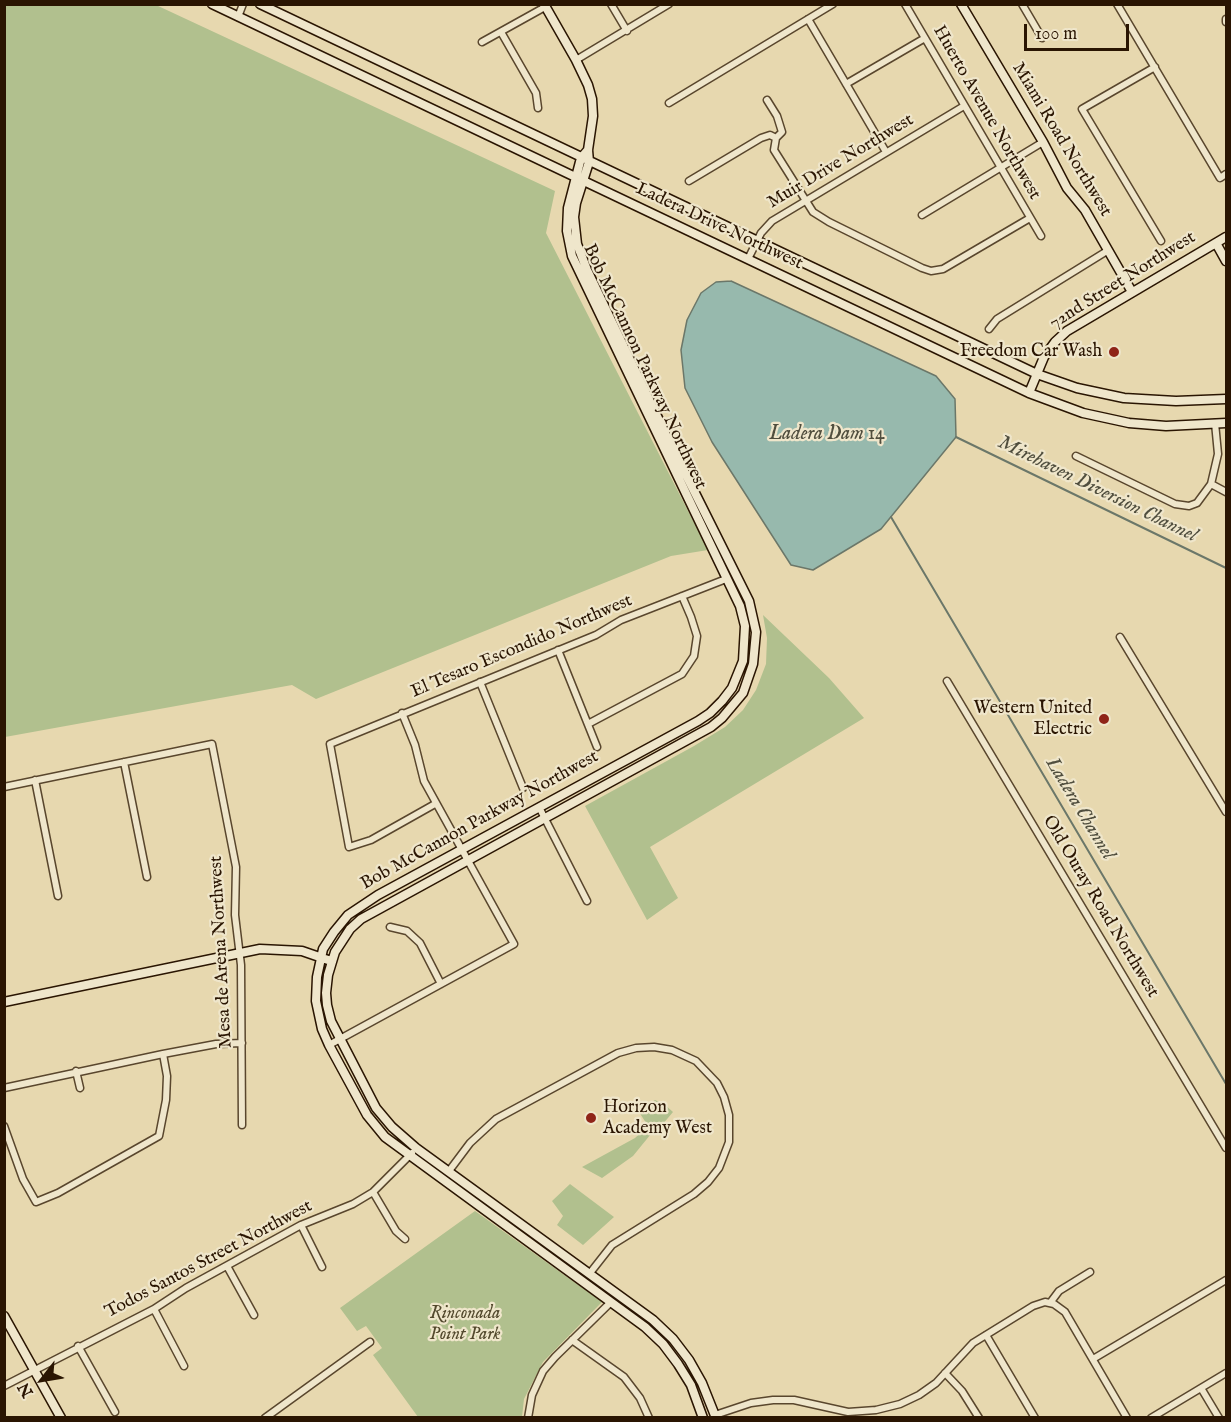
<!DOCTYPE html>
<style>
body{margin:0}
#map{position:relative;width:1231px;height:1422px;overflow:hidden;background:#e7d8af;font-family:"IM FELL English",serif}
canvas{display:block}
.frame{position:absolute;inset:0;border:6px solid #2a1502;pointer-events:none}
.north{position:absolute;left:12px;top:1350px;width:60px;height:60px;-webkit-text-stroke:4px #efe6cb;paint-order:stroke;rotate:239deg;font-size:16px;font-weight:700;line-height:24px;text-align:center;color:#2a1502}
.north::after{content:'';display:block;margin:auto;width:21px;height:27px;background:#2a1502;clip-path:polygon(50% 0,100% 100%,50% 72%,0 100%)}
.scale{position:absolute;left:1024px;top:24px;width:105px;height:27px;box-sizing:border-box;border:3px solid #2a1502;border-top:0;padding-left:8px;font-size:18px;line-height:21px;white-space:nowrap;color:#2a1502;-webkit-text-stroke:4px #efe6cb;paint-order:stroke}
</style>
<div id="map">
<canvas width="1231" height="1422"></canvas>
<div class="frame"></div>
<div class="north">N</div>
<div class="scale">100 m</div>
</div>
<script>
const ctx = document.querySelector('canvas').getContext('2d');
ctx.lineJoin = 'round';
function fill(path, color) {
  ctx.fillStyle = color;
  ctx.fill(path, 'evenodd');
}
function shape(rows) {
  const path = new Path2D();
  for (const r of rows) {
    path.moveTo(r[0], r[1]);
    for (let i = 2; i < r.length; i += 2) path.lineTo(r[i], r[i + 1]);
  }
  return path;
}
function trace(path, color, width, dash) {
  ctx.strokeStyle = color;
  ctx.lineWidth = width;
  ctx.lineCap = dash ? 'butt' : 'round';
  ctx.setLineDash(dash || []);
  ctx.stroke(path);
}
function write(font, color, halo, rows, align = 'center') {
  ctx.font = font + ' "IM FELL English",serif';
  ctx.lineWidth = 4.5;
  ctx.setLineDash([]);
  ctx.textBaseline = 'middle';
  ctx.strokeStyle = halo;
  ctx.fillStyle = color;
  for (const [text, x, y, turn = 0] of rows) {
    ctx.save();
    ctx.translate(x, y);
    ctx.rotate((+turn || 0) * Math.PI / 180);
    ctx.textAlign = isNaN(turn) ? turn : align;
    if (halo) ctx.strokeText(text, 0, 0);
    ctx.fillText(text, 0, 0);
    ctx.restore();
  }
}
fill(shape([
 [5,4,156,5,555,191,546,233,708,550,671,556,316,699,292,685,5,737],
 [763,615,829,678,864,718,650,847,678,898,647,920,585,806,694,746,725,727,743,710,756,690,766,664,767,638],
 [655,1100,664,1104,673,1112,657,1131,655,1129,633,1156,602,1178,582,1167,635,1138,648,1126,639,1112],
 [570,1184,614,1217,583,1245,557,1225,563,1216,552,1201],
 [475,1211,602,1302,543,1362,524,1399,522,1417,418,1417,373,1355,382,1348,366,1326,357,1331,340,1308]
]), '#b1c08e');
const water = shape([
 [731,281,936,376,955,399,956,437,881,529,813,570,791,565,712,442,685,388,681,350,687,320,701,293,716,282,731,281]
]);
fill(water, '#97b9ad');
trace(water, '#6b7769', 1.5);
trace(shape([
 [956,437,1226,568],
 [891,517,1226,1084]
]), '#6b7769', 2);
const street = shape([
 [611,4,627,31],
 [905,4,1041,236],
 [1022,4,1042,38],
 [1117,4,1220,178,1226,174],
 [238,17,243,4],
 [808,19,886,152],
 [1226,19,1226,22],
 [501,32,536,93,538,108],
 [482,42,545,7],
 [576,60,669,4],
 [1155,67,1082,109,1161,241],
 [846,84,925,38],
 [767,100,777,116,782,132,776,138,774,150,813,212,829,222,922,268,931,271,943,269,1030,218],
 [669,103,833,4],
 [689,181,761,138,770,135,776,138],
 [922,215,1043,142],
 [748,259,761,233,772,221,964,106],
 [989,329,997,319,1107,251],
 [1076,456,1175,504,1189,506,1197,503,1211,484,1218,454,1215,423],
 [1211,484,1226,492],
 [1120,637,1226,812],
 [558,650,597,747],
 [947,681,1226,1148],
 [480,682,523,788],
 [588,724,682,674,694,656,697,636,691,617,682,596],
 [124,762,147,877],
 [35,780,58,896],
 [4,787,212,744,236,867,235,915,241,965,242,1125],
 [435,804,371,840,349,847,330,744,596,635,621,620,726,579],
 [539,807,587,901],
 [390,927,407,931,420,943,441,984],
 [329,1045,514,944,424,781,415,745,402,713],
 [76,1071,80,1088],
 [4,1088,163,1054,216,1044,242,1043],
 [4,1126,23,1179,36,1202,58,1193,159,1136,166,1100,167,1076,163,1054],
 [449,1171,470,1143,496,1119,618,1053,636,1048,654,1047,672,1050,696,1061,717,1083,724,1097,729,1115,729,1142,719,1168,708,1182,694,1194,612,1245,590,1273],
 [373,1192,396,1231,405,1239],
 [301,1225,322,1267],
 [227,1266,254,1315],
 [1050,1303,1059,1291,1090,1272],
 [154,1309,184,1366],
 [986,1335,1035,1418],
 [572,1340,624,1377,640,1398,649,1418],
 [78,1346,115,1412],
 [1093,1359,1226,1280],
 [945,1373,962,1391,979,1418],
 [4,1386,154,1309,186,1288,301,1225,353,1204,373,1192,412,1153],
 [1201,1388,1219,1418],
 [715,1415,751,1403,773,1400,794,1400,848,1412,876,1410,900,1404,919,1395,936,1383,973,1343,1033,1306,1045,1302,1054,1304,1065,1312,1127,1418],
 [265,1418,370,1342],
 [528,1418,532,1395,543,1371,555,1357,611,1302],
 [1151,1418,1226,1373]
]);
const secondary = shape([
 [212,4,1029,393,1083,413,1129,423,1166,426,1226,423],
 [260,4,1037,374,1077,388,1124,398,1176,401,1226,399],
 [544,4,576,60,588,85,592,99,593,116,588,150,589,162,576,203,574,217,577,244,587,270,666,435,749,601,756,632,753,664,743,693,722,718,711,727,361,919,350,929,335,952,328,975,326,993,327,1005,331,1021,376,1108,392,1127,416,1148,653,1320,673,1339,689,1360,702,1383,716,1418],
 [961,4,1043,142,1067,188,1085,210,1132,292],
 [588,150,581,158,568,208,567,231,572,256,740,606,745,626,743,661,732,688,722,701,710,713,698,721,378,895,348,915,334,932,323,949,317,977,316,1001,322,1029,329,1045,367,1115,385,1137,645,1327,663,1344,678,1364,691,1385,703,1418],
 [1216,243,1226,261],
 [1029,393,1044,357,1055,342,1067,331,1226,237],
 [4,1002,260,949,302,951,331,961],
 [4,1316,61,1418]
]);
trace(street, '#59462d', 9);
trace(secondary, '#2a1502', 11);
trace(street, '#efe6cb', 6);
trace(secondary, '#efe6cb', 8);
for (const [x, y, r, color] of [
 [1114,352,6,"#8f2418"],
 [1104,719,6,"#8f2418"],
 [591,1118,6,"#8f2418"]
]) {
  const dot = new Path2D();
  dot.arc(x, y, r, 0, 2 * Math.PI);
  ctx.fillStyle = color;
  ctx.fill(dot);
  trace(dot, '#efe6cb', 2);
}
write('18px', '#2a1502', '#efe6cb', [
 ["Huerto Avenue Northwest",986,113,60],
 ["Miami Road Northwest",1061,140,59],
 ["Muir Drive Northwest",841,162,-31],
 ["Ladera Drive Northwest",719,227,25],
 ["72nd Street Northwest",1123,281,-32],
 ["Bob McCannon Parkway Northwest",644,367,65],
 ["El Tesaro Escondido Northwest",522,647,-23],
 ["Bob McCannon Parkway Northwest",480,821,-29],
 ["Old Ouray Road Northwest",1100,907,59],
 ["Mesa de Arena Northwest",222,952,-93],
 ["Todos Santos Street Northwest",209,1260,-28]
]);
write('18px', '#2a1502', '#efe6cb', [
 ["Freedom Car Wash",1102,352],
 ["Western United",1092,709],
 ["Electric",1092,730],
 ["Horizon",603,1108,"left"],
 ["Academy West",603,1129,"left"]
], 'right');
write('italic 18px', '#52482c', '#efe6cb', [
 ["Rinconada",465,1314],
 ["Point Park",465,1335]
]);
write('italic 20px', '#504e3e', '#efe6cb', [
 ["Ladera Dam 14",827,435],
 ["Mirehaven Diversion Channel",1097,490,26],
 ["Ladera Channel",1079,809,59]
]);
</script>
